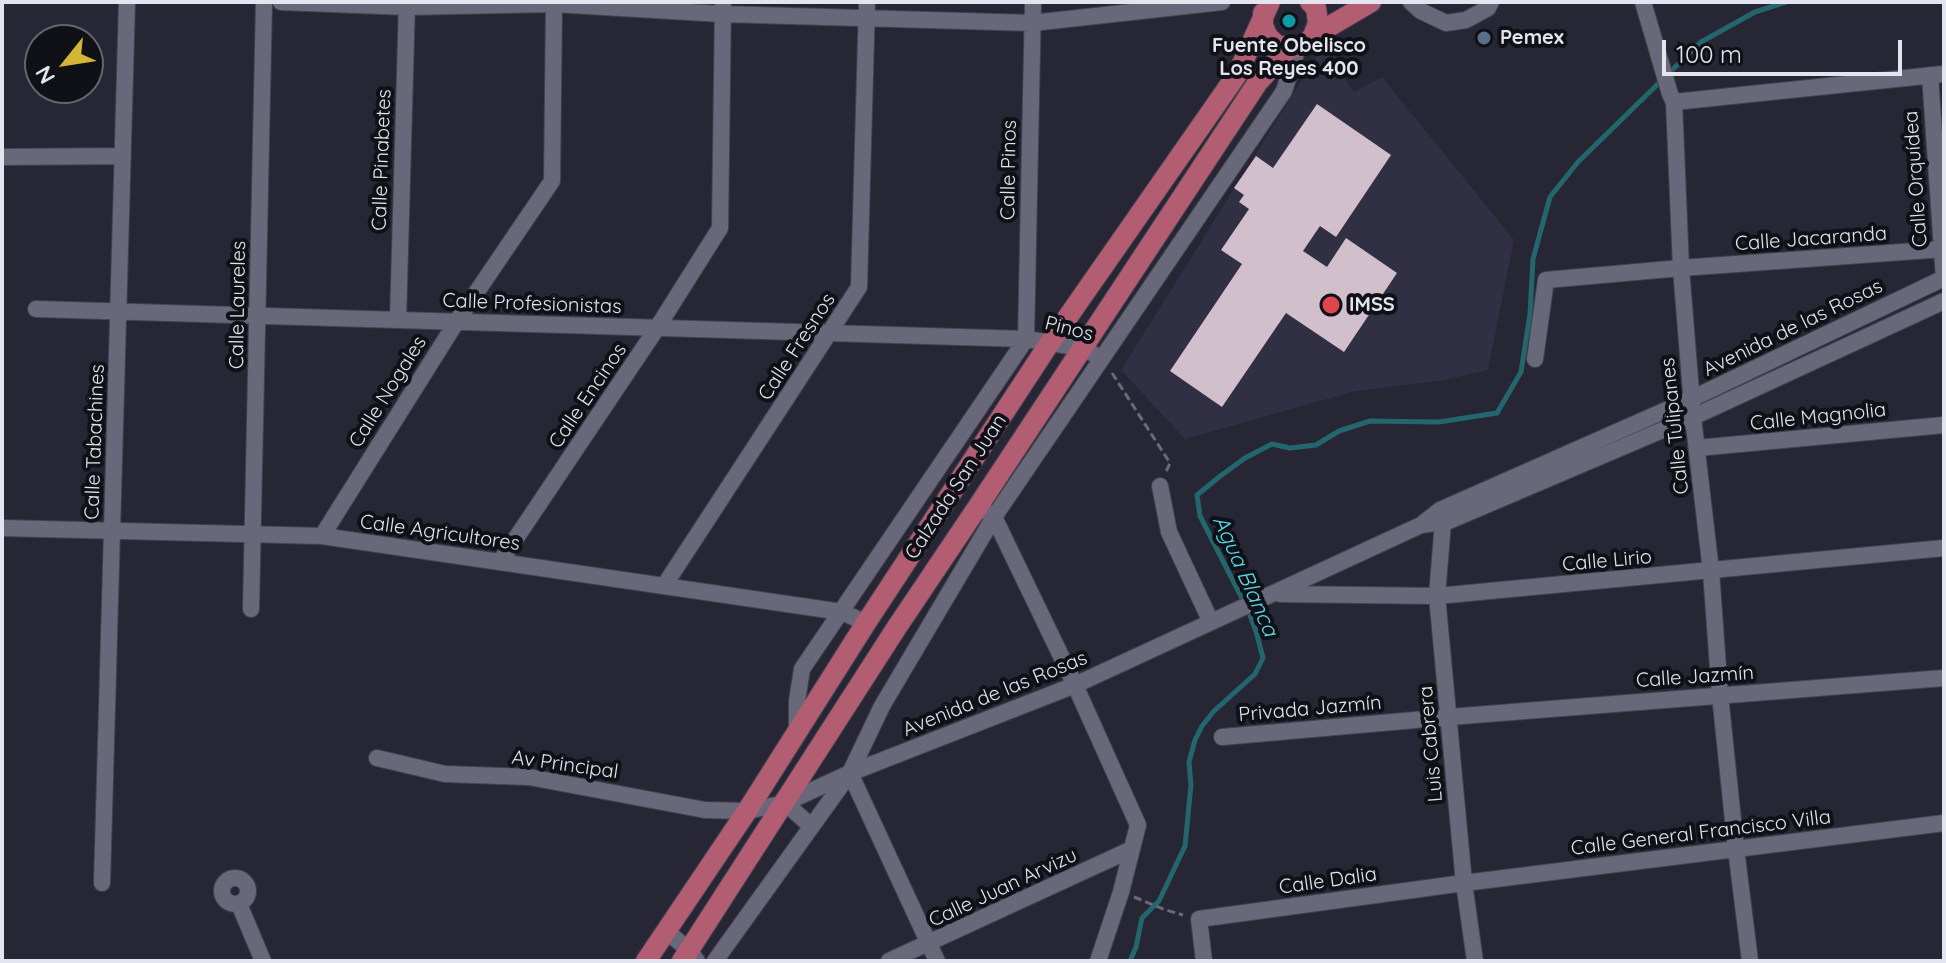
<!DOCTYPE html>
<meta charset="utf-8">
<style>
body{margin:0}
#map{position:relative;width:1946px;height:963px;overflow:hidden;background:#272635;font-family:Quicksand,sans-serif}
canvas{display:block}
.frame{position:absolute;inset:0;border:4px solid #e4e4ee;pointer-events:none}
.north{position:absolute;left:24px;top:24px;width:80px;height:80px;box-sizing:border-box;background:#101017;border:2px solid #65656d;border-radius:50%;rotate:240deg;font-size:22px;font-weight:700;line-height:32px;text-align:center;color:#e4e4ee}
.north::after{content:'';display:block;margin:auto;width:28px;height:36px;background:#d4b635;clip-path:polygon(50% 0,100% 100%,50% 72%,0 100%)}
.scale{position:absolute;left:1662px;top:40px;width:240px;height:36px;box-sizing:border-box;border:4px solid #e4e4ee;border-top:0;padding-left:10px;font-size:24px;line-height:28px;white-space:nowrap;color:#e4e4ee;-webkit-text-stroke:6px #101017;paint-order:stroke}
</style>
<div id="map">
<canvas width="1946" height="963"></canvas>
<div class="frame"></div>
<div class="north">N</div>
<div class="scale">100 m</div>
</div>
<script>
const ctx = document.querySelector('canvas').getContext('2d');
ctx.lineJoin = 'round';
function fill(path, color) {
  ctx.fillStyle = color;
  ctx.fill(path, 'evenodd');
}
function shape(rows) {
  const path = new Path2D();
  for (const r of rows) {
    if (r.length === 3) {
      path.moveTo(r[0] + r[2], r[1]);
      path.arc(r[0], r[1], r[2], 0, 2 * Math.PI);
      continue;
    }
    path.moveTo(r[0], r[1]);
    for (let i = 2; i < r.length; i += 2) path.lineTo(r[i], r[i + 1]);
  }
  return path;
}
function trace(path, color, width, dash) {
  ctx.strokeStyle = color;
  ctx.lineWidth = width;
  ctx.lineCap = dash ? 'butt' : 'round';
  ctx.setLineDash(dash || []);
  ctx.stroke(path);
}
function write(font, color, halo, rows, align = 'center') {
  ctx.font = font + ' Quicksand,sans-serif';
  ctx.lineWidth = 8;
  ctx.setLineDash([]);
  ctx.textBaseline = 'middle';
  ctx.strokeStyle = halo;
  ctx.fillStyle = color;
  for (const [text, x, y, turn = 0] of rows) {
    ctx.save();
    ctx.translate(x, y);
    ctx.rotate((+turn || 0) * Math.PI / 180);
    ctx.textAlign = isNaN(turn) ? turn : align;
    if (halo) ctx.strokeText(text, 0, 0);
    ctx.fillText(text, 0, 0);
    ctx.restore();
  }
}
fill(shape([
 [1323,46,1354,92,1382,77,1514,240,1488,370,1444,380,1356,391,1185,439,1121,370]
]), '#312f43');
trace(shape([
 [1669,73,1701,42,1755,12,1786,2],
 [1130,961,1136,947,1142,918,1159,901,1185,846,1191,785,1189,762,1195,740,1202,726,1214,711,1255,674,1263,658,1256,631,1248,610,1200,516,1197,495,1219,477,1245,458,1272,444,1290,448,1316,445,1339,431,1370,421,1439,422,1497,413,1521,372,1530,314,1533,259,1550,197,1578,162,1662,80]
]), '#23666e', 5);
fill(shape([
 [1317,104,1391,155,1336,237,1320,226,1303,251,1327,267,1346,238,1397,273,1344,352,1286,313,1222,407,1170,371,1242,264,1221,250,1249,209,1239,202,1244,195,1234,188,1256,156,1273,168]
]), '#d2bfcc');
const minor = shape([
 [281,2,407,7,554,4,722,14,1032,23,1222,2],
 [1411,2,1421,11,1446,23,1466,20,1488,8,1491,2],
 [1643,2,1670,94,1674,102,1681,268,1693,417,1711,571,1720,695,1736,849,1750,961],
 [1930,75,1944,279],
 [1674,102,1944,74],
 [2,157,123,156],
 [36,309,1026,339,1082,348,1092,353],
 [398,320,407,2],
 [1026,339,1033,2],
 [1535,359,1546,280,1681,268,1944,249],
 [1697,448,1944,425],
 [1160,486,1169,532,1211,622],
 [987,512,994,517,1075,685,1138,825,1121,892,1098,961],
 [1441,515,1443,522,1437,596,1464,883,1475,961],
 [1421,525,1449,521,1693,417,1944,301],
 [2,528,322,536,842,612,866,623],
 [322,536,457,321,552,181,554,2],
 [500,562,657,328,720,228,723,2],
 [664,586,859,287,867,2],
 [1280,594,1437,596,1944,548],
 [251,609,264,2],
 [797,732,797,701,802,669,1026,339],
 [1222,737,1449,717,1944,678],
 [377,758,445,774,529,777,705,810,747,811,785,803,850,773,1075,685,1421,525,1440,510,1691,399,1944,278],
 [850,773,937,961],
 [785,803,811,826],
 [235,891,13],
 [102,883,127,2],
 [239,904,263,961],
 [666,931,689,950,697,961],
 [715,961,850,773,882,706,994,517,1284,91,1298,47],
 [889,961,1132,849],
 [1204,961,1199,919,1464,883,1944,823]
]);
const major = shape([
 [1263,13,1263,26,1268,37,1277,45,1289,48,1298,47,1307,43,1313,36,1318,23,1316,8,1310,2],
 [1313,36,1371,2],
 [646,961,747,811,866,623,1049,344,1238,73,1270,2],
 [682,961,897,627,979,505,1258,82,1289,48]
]);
trace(minor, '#43424f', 18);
trace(major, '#43424f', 22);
trace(shape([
 [1112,373,1170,463,1166,472],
 [1134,897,1166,910,1183,915]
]), '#6a6976', 3, [8, 4]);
trace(minor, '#69677a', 16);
trace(major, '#b25d72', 20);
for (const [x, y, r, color] of [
 [1289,21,8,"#0f9aa8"],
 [1484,38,8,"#5c6f8a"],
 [1331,305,10,"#e0444e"]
]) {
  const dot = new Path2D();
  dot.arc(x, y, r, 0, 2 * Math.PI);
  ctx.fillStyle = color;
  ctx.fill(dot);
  trace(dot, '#101017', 3);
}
write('bold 20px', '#e4e4ee', '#101017', [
 ["Pemex",1500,38],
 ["Fuente Obelisco",1289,46,"center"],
 ["Los Reyes 400",1289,69,"center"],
 ["IMSS",1349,305]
], 'left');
write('20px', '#e4e4ee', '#101017', [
 ["Calle Pinabetes",382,160,-88],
 ["Calle Pinos",1009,170,-89],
 ["Calle Orquídea",1916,179,-94],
 ["Calle Jacaranda",1811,239,-4],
 ["Calle Profesionistas",532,304,2],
 ["Calle Laureles",238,305,-89],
 ["Avenida de las Rosas",1793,328,-26],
 ["Pinos",1069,329,14],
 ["Calle Fresnos",797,347,-57],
 ["Calle Nogales",388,392,-58],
 ["Calle Encinos",588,396,-56],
 ["Calle Magnolia",1818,417,-6],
 ["Calle Tulipanes",1675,426,-96],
 ["Calle Tabachines",95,442,-88],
 ["Calzada San Juan",956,487,-57],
 ["Calle Agricultores",440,533,8],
 ["Calle Lirio",1607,561,-5],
 ["Calle Jazmín",1695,677,-4],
 ["Avenida de las Rosas",995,694,-22],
 ["Privada Jazmín",1310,709,-5],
 ["Luis Cabrera",1431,744,-95],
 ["Av Principal",565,765,8],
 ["Calle General Francisco Villa",1701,833,-7],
 ["Calle Dalia",1328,881,-8],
 ["Calle Juan Arvizu",1003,888,-25]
]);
write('italic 22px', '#59daea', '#101017', [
 ["Agua Blanca",1245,576,66]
]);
</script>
